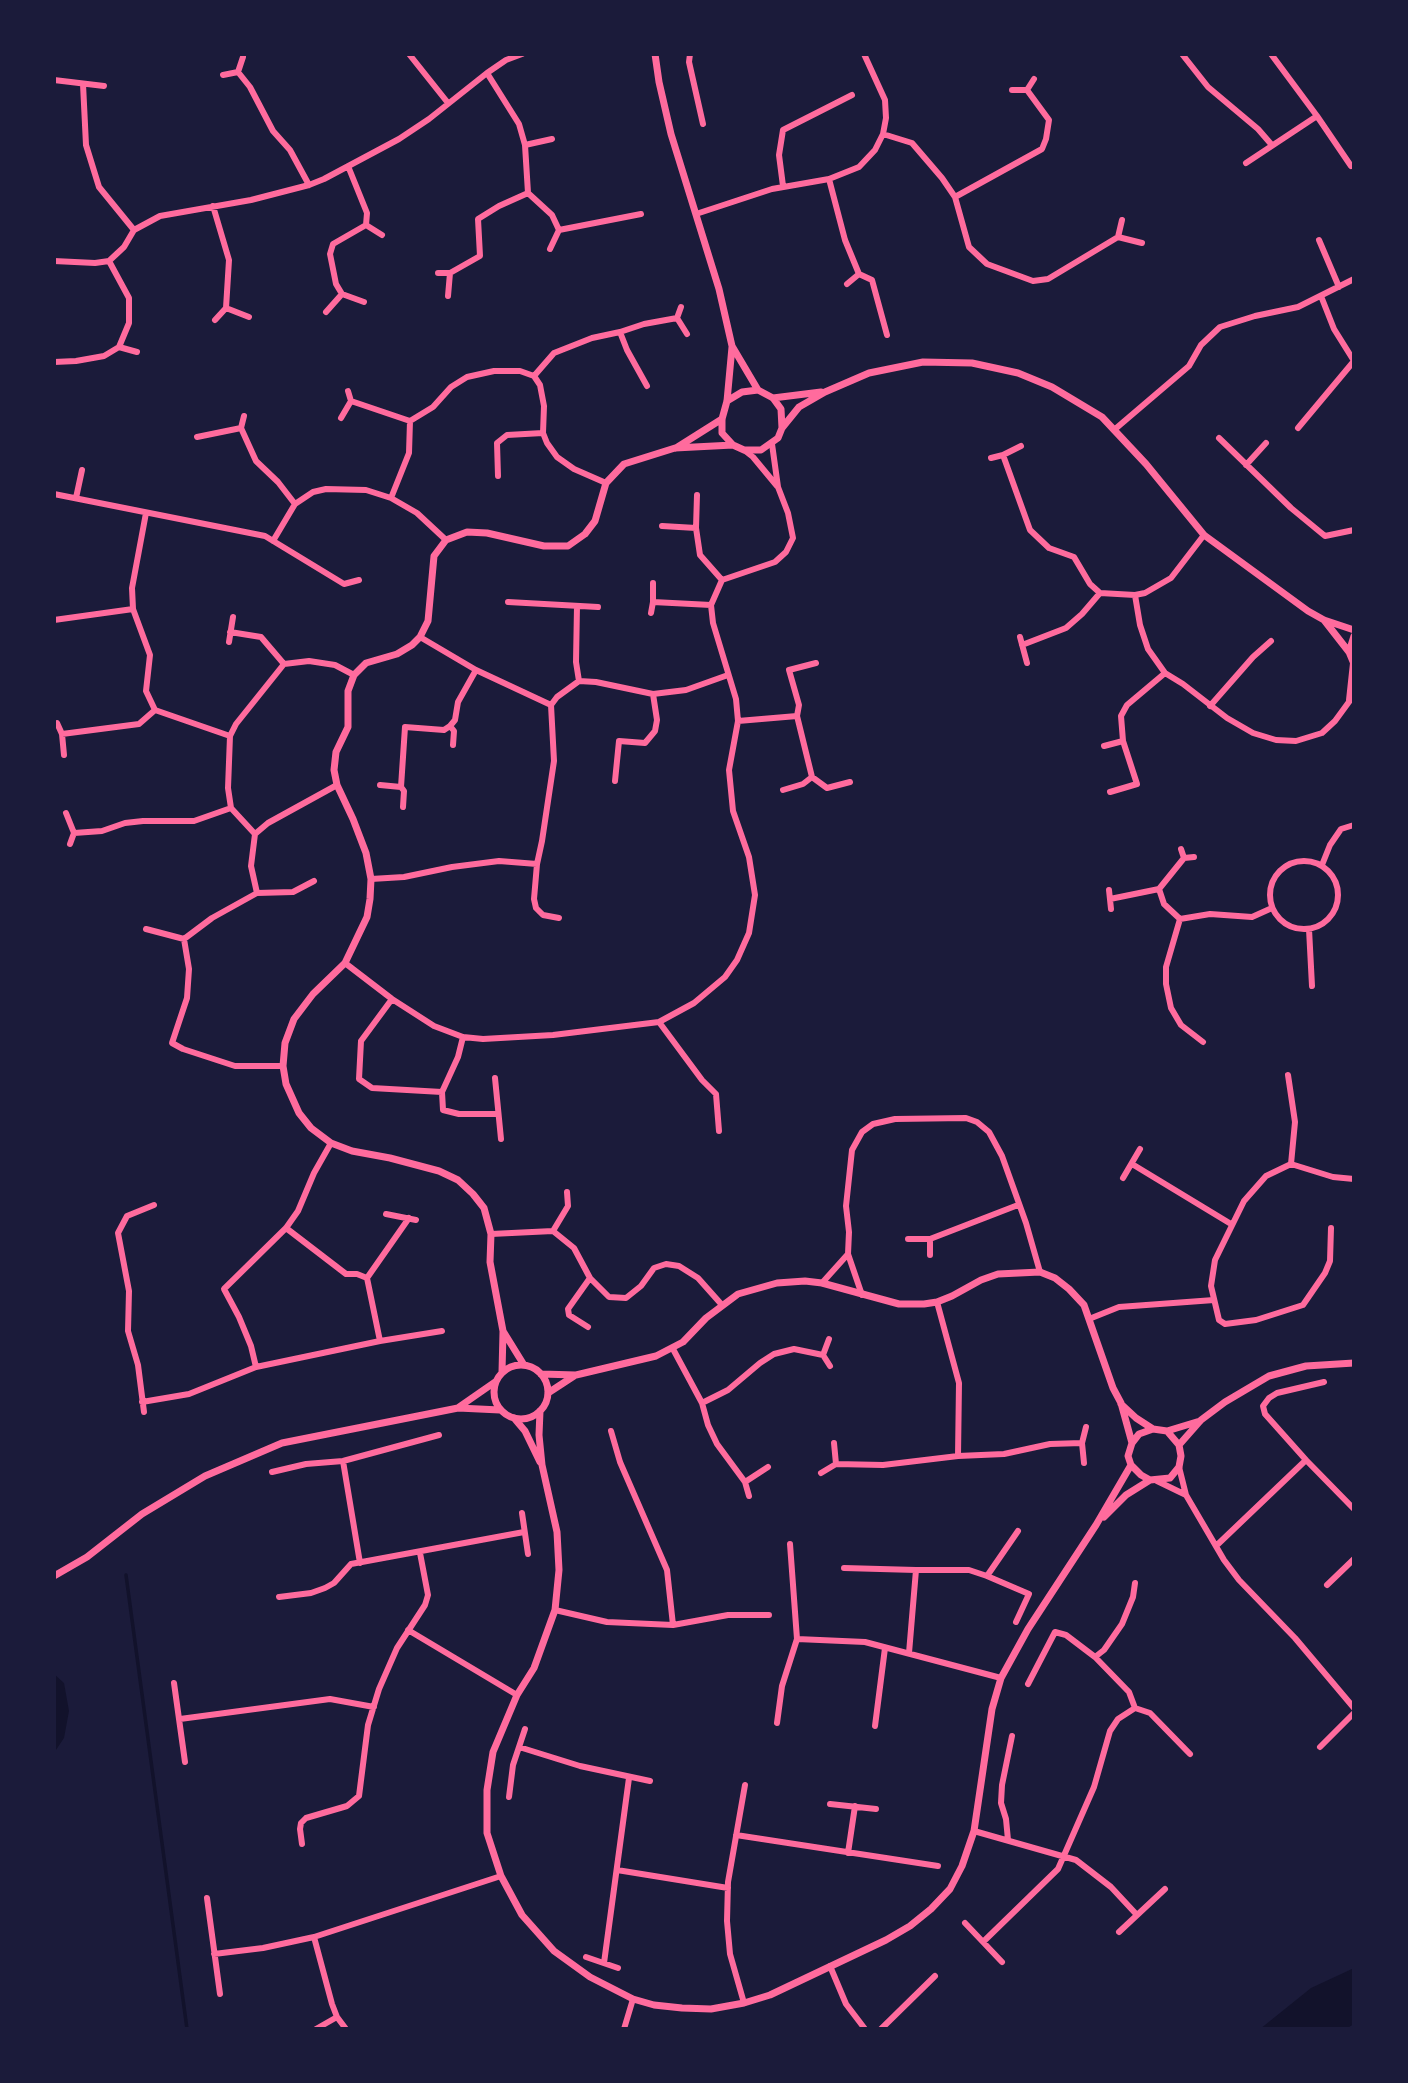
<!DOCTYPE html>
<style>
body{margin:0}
#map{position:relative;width:1408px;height:2083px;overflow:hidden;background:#1b1b3a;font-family:"Nunito Sans",sans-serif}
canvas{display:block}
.frame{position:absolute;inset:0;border:56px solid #1b1b3a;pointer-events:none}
</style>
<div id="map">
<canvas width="1408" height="2083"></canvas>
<div class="frame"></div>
</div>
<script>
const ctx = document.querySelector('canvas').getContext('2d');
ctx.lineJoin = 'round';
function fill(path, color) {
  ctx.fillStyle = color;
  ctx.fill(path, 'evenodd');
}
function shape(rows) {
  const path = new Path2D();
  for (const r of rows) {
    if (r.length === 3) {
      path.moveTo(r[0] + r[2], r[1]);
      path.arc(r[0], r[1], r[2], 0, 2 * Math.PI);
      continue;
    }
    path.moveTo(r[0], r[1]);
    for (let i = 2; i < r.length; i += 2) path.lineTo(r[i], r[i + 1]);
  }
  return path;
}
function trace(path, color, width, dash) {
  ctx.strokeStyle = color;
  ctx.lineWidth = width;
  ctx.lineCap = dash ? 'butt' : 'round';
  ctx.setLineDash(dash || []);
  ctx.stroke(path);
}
fill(shape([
 [54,1674,64,1683,69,1711,64,1738,54,1753],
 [1354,1968,1354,2024,1346,2029,1260,2029,1311,1988]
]), '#12122b');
trace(shape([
 [126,1575,187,2029]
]), '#12122b', 3.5);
trace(shape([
 [409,54,448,103],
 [690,54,689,62,703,124],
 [1182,54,1208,87,1258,129,1271,144],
 [243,57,238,72,250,87,273,131,290,150,309,185],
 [223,75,238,72],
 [54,80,104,86],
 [83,84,86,145,99,187,134,230],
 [1012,90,1027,90,1034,79],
 [1317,116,1351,166],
 [883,134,912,143,942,178,955,197,969,247,987,264,1033,281,1048,279,1118,237],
 [525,145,552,139],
 [1246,163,1317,116,1271,54],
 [829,179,845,240,859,274],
 [783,186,779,155,783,130,852,95],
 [528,193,552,215,559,230,641,214],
 [955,197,1042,149,1046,139,1049,120,1027,90],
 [213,206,229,260,226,308,249,317],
 [696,214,772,189,829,179,859,167,875,150,883,134,886,118,885,100,864,54],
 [1122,220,1118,237,1142,243],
 [366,225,382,235],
 [1319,240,1339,287],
 [550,249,559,230],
 [54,261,95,263,109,261,124,247,134,230,160,216,251,200,309,185,324,179,399,139,429,119,487,73,506,60,522,54],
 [438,273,450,273,480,256,478,219,499,206,528,193,525,145,519,124,487,73],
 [847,284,859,274,872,280,887,335],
 [342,294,364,302],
 [448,296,450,273],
 [1321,296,1334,329,1354,361],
 [681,307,677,318,687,334],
 [326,312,342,294,336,284,330,254,333,244,366,225,367,213,348,166],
 [215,320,226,308],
 [620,332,644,324,677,318],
 [119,347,137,352],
 [54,362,76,361,104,356,119,347,129,323,129,298,109,261],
 [534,376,554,353,592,338,620,332,627,350,647,386],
 [351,401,410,421],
 [244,416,241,428,256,461,278,482,295,504],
 [341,418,351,401,348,391],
 [1298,428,1354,361],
 [1114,430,1189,366,1201,345,1220,327,1255,316,1298,307,1354,279],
 [197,437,241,428],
 [1219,438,1291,508,1325,536,1354,530],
 [744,450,753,457,777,486],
 [1003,455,1030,530,1049,548,1074,557,1090,584,1100,593,1135,595,1140,625,1148,649,1165,673,1183,684,1227,718,1253,733,1276,740,1296,741,1322,733,1335,721,1354,695],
 [991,458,1003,455,1021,446],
 [1246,465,1266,443],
 [498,476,497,443,507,435,543,433],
 [54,494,265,536,344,584,359,580],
 [76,498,82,470],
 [391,498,409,453,410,421,433,407,451,387,467,377,494,371,520,371,534,376,540,385,544,406,543,433,547,443,557,457,574,469,606,483],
 [146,513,132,588,133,609,150,655,146,691,155,710],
 [662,526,696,528,697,495],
 [696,528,700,555,722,580,775,562,786,552,793,538,788,513,778,487,772,444],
 [273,541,295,504,313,492,326,489,366,490,391,498,417,513,446,540],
 [1135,595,1145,593,1171,578,1204,535],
 [508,602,598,607],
 [653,602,711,605],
 [577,606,576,662,579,681],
 [651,613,653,602,653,583],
 [54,620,133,609],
 [230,632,261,637,284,664],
 [1020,637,1027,663],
 [229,642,233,617],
 [1022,645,1066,628,1082,614,1100,593],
 [579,681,596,682,653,694,686,690,728,675],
 [1349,700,1353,663],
 [551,705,557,697,579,681],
 [1210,706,1253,657,1271,641],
 [797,716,812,777],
 [738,721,797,716,799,705,789,670,816,663],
 [57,723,62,734,64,755],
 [62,734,139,724,155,710,230,736],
 [453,745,454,731,450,726,455,720,458,702,476,670],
 [1104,746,1123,741],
 [615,781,619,741,645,743,655,731,657,720,653,694],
 [380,785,401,787],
 [783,790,803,784,812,777,827,788,850,782],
 [1110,792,1137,784,1123,741,1121,716,1127,705,1165,673],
 [403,807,404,791,401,787,405,727,444,730,450,726],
 [66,813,74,833,70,844],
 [74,833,102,831,125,823,143,821,194,821,231,808],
 [255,834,231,808,228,788,230,736,236,724,284,664,309,661,335,665,354,675],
 [1181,849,1184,858,1194,857],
 [1304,895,34],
 [537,864,534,899,536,908,543,915,559,918],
 [1322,865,1330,845,1341,829,1354,825],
 [371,879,404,877,452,867,499,861,537,864,542,841,554,761,551,705,476,670,420,637],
 [1159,889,1164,904,1180,919,1166,967,1166,984,1171,1008,1181,1025,1203,1042],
 [1109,890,1111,909],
 [257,893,251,866,255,834,268,823,337,785],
 [1110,899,1159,889,1184,858],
 [1180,919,1210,914,1252,917,1272,908],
 [146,929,184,939],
 [1309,929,1312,986],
 [345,963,392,999,434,1026,463,1037,483,1039,553,1035,659,1022,694,1003,725,977,737,960,749,933,755,895,749,857,733,811,729,770,738,721,736,699,713,623,711,605,722,580],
 [392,999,361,1041,359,1079,372,1088,442,1092,443,1110,459,1114,498,1114],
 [659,1022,702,1080,716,1094,719,1131],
 [283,1066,235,1066,183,1049,172,1043,187,998,189,969,184,939,212,918,257,893,293,892,314,881],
 [1288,1075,1295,1122,1291,1164],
 [495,1078,501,1139],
 [442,1092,458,1057,463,1037],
 [1132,1164,1231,1224],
 [1123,1178,1140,1149],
 [386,1214,416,1220],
 [286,1228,346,1274,357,1274,367,1278],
 [1331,1228,1330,1261,1325,1273,1303,1305,1256,1320,1225,1324,1219,1320,1211,1286,1215,1260,1244,1201,1266,1176,1291,1164,1333,1177,1354,1179],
 [553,1231,568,1206,567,1192],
 [491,1234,553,1231,574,1248,590,1278,609,1297,626,1298,641,1286,654,1268,666,1264,679,1266,698,1278,722,1305],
 [908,1239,930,1239,1018,1205],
 [930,1239,930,1255],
 [822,1283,848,1254],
 [862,1295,848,1254,849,1232,846,1206,852,1150,862,1132,873,1124,895,1119,966,1118,977,1122,989,1132,1002,1156,1026,1223,1040,1272],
 [937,1302,959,1383,958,1456],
 [1089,1319,1119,1307,1214,1300],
 [588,1327,569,1315,568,1309,590,1278],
 [829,1339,823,1355,830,1366],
 [380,1341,367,1278,409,1218],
 [673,1349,702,1403,708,1425,717,1444,745,1482],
 [256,1367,251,1346,239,1317,224,1289,286,1228,298,1211,314,1173,331,1143],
 [142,1402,189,1394,256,1367,380,1341,442,1331],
 [702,1403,728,1390,760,1363,774,1354,794,1349,823,1355],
 [144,1412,138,1365,128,1331,129,1291,118,1233,127,1216,154,1205],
 [1306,1460,1265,1414,1263,1406,1269,1398,1277,1393,1324,1382],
 [343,1461,360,1563],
 [1084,1463,1082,1443,1086,1427],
 [836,1464,883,1465,958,1456,1004,1454,1050,1444,1082,1443],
 [1179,1467,1186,1495,1224,1560,1239,1580,1295,1638,1354,1708],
 [272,1472,306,1464,343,1461,439,1435],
 [821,1473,836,1464,834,1443],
 [1157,1481,1186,1495],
 [749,1496,745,1482,768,1467],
 [522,1513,528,1554],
 [790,1544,797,1639,865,1642,1001,1678],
 [1216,1546,1306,1460,1354,1509],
 [844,1568,916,1570],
 [987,1576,1018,1531],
 [1327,1585,1354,1559],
 [279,1597,311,1593,325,1588,334,1583,351,1564,524,1532],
 [555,1610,607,1622,673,1625,667,1570,620,1462,611,1431],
 [673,1625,728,1615,769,1615],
 [408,1630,517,1695],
 [909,1653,916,1570,969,1570,987,1576,1029,1594,1016,1622],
 [1095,1657,1104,1650,1122,1624,1133,1597,1135,1583],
 [174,1683,185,1762],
 [1028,1684,1055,1632,1066,1635,1095,1657,1129,1692,1135,1708],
 [180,1719,330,1699,374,1707],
 [777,1723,782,1686,797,1639],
 [875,1726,885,1648],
 [519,1747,580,1766,650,1781],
 [1320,1747,1354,1713],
 [509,1797,513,1765,525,1729],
 [830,1804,876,1809],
 [974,1831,1076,1860,1111,1887,1137,1915],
 [736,1835,938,1866],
 [1008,1840,1006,1819,1001,1803,1002,1785,1012,1736],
 [302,1844,300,1829,301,1823,306,1818,347,1806,359,1796,368,1725,379,1689,397,1648,425,1605,428,1595,420,1553],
 [848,1853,855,1806],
 [617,1870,728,1888],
 [207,1898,220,1994],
 [965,1923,1002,1962],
 [1119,1932,1165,1889],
 [314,1937,332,2004,337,2017,346,2029],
 [983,1942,1058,1869,1094,1787,1110,1731,1118,1719,1135,1708,1150,1713,1190,1754],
 [214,1954,263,1948,314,1937,501,1876],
 [586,1957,618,1968],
 [604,1963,629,1778],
 [830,1966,846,2004,865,2029],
 [744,2003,730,1954,727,1921,728,1882,745,1785],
 [316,2029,337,2017],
 [624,2029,633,1999],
 [881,2029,935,1976]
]), '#ff6b9d', 6);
trace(shape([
 [655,54,659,82,671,134,719,289,732,346,758,390],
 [773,398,821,392],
 [727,401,742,392,758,390,773,398,781,409,782,428,778,438,761,450,744,450,733,445,722,433,722,419,727,401,732,347],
 [782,428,799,407,825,392,869,373,923,362,972,363,1018,373,1052,387,1102,417,1146,464,1204,535,1308,611,1324,620,1354,630],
 [676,448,722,419],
 [1324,620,1349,652],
 [1354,636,1349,652,1354,664],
 [524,1365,503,1331,490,1262,491,1234,484,1208,473,1194,458,1180,439,1171,390,1158,352,1151,331,1143,311,1128,299,1113,286,1084,283,1066,285,1043,294,1019,313,994,345,963,367,917,370,899,371,879,366,853,353,819,337,785,334,770,336,752,348,727,348,691,354,675,366,663,397,654,412,645,420,637,428,621,434,556,446,540,467,532,487,533,544,546,568,546,585,534,595,521,606,483,624,464,675,448,733,445],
 [521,1392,27],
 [502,1372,503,1332],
 [541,1374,576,1375,656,1356,683,1342,706,1318,738,1294,777,1283,805,1281,822,1283,899,1304,924,1304,937,1302,952,1296,981,1280,998,1274,1040,1272,1055,1278,1069,1289,1084,1305,1113,1388,1121,1403,1132,1443],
 [548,1393,574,1376],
 [1121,1404,1136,1418,1153,1429],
 [459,1407,495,1382],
 [540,1411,539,1435,542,1465,557,1532,559,1570,555,1610,534,1668,517,1695,493,1752,487,1790,487,1833,501,1876,522,1915,554,1951,590,1977,633,1999,654,2005,682,2008,711,2009,744,2003,770,1995,886,1940,910,1926,931,1909,950,1889,962,1866,974,1831,992,1709,1001,1678,1028,1629,1096,1525,1131,1465],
 [514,1418,525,1431,540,1462],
 [1153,1429,1167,1431,1179,1445,1181,1456,1179,1467,1170,1478,1150,1480,1141,1475,1131,1465,1128,1456,1132,1443,1139,1434,1153,1429],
 [1167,1431,1200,1421],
 [1179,1445,1201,1420,1225,1402,1269,1376,1306,1366,1354,1363],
 [1104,1517,1126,1495,1150,1480],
 [54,1576,87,1557,142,1514,205,1476,282,1443,458,1408,500,1410]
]), '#ff6b9d', 7);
</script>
